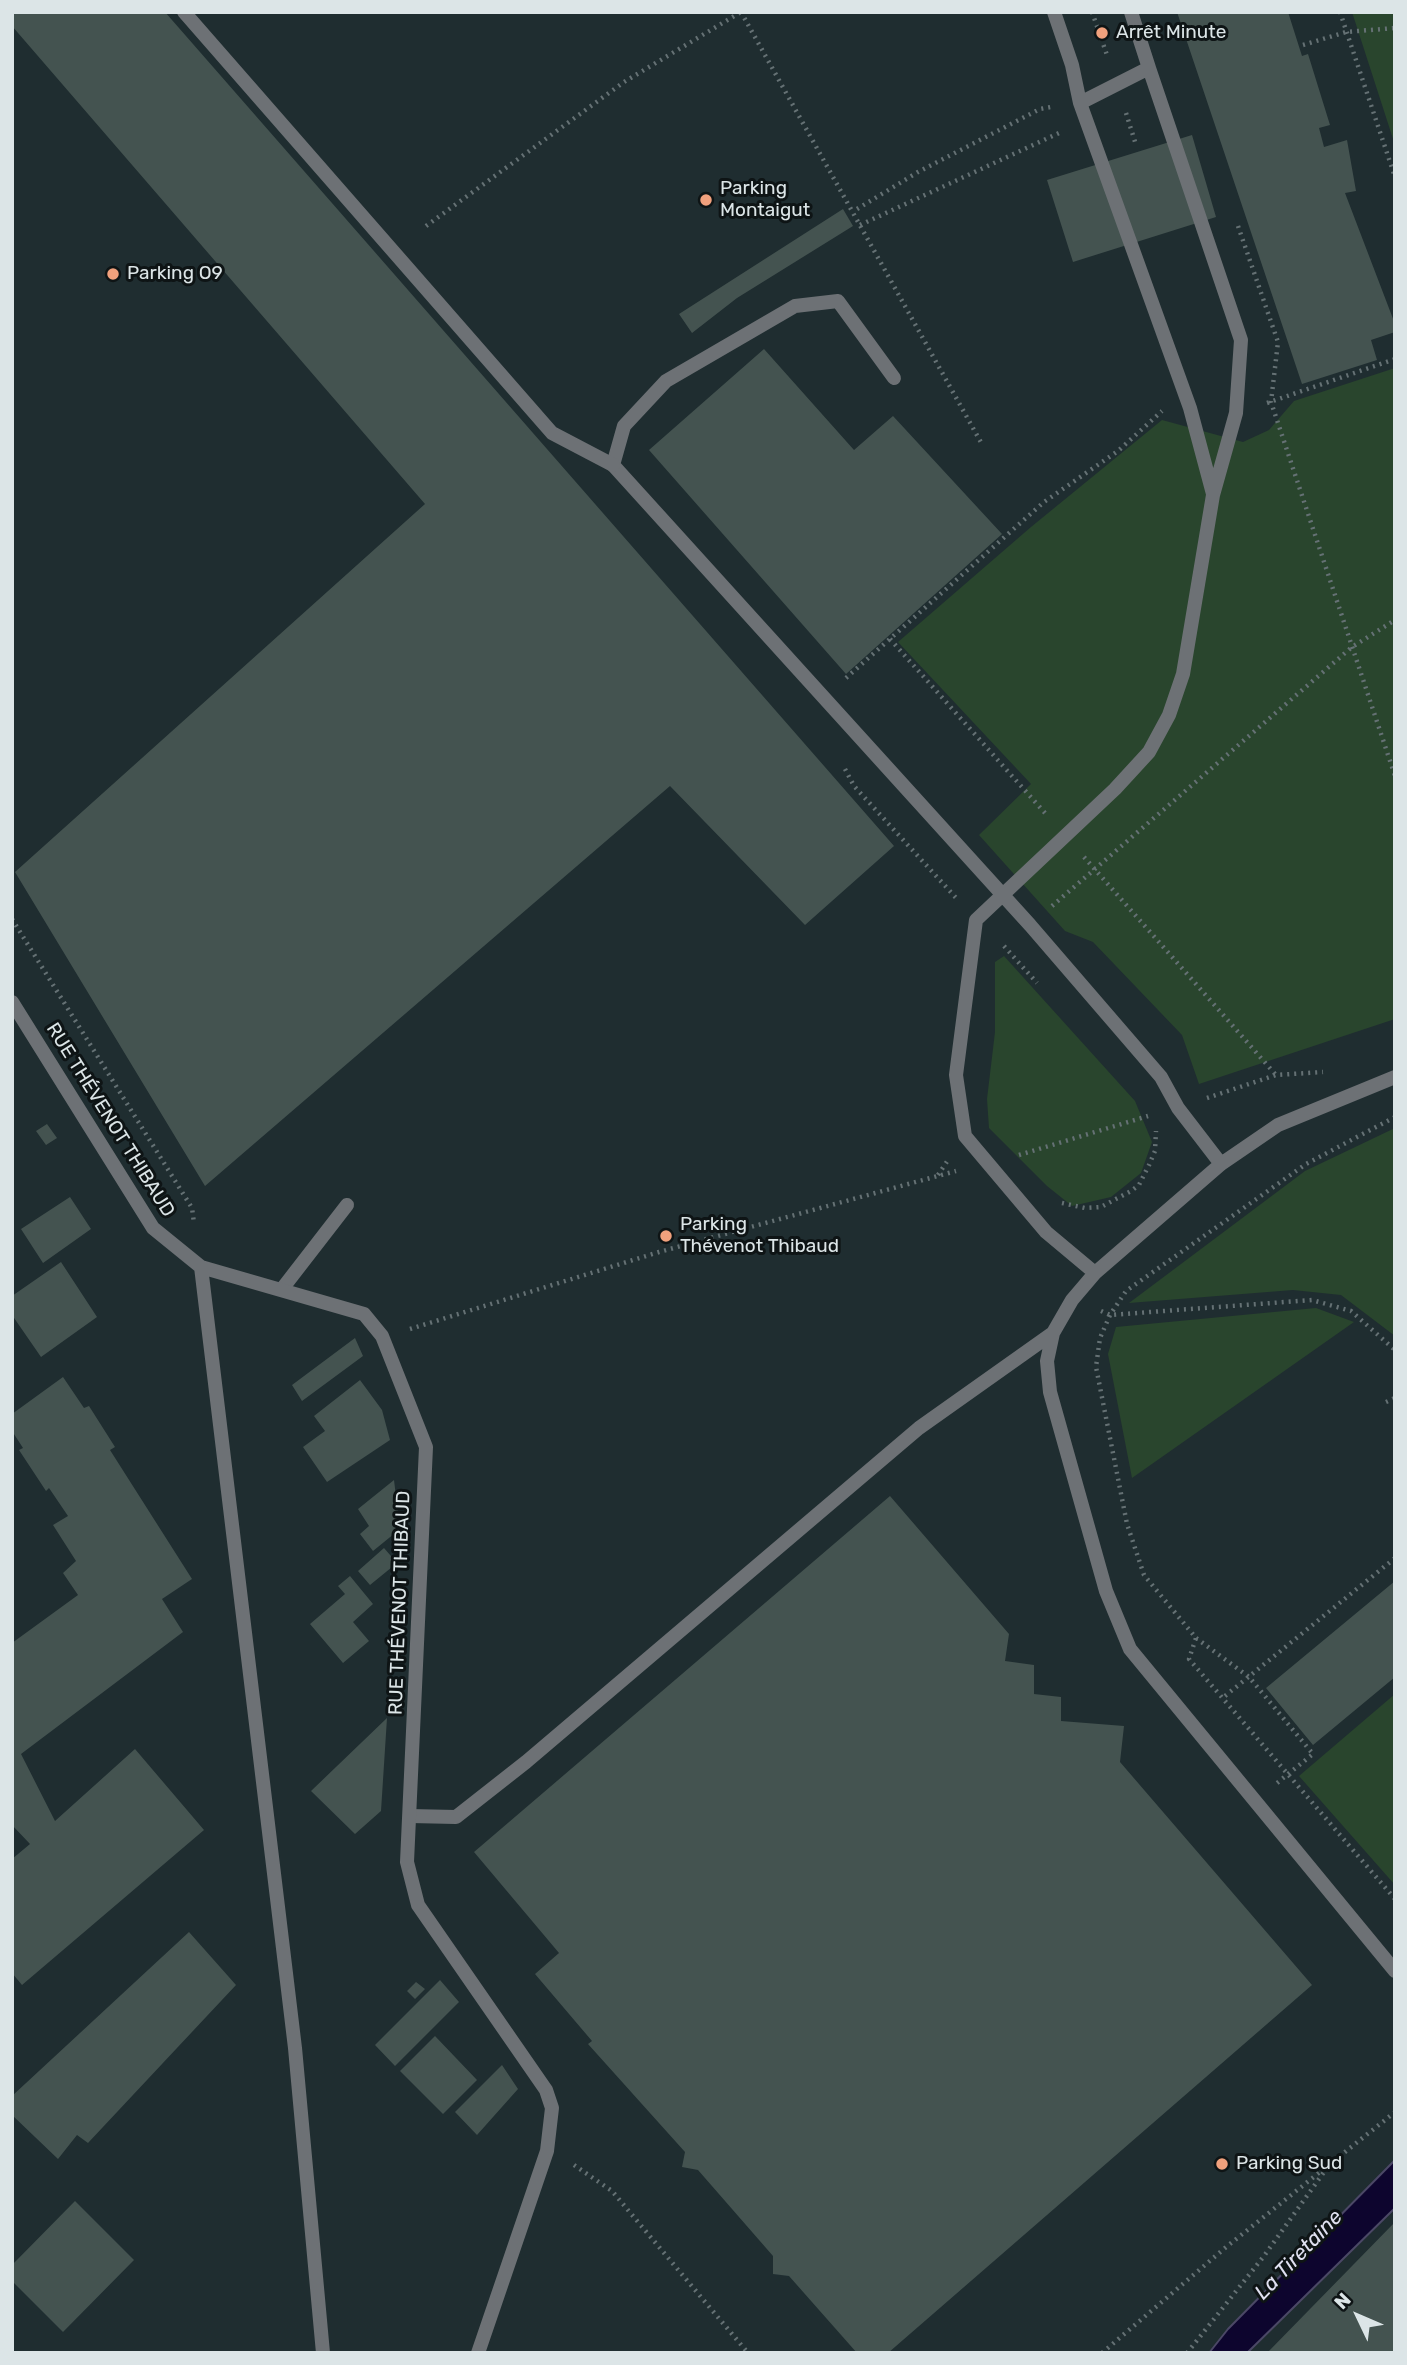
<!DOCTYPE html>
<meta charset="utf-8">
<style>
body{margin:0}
#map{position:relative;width:1407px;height:2365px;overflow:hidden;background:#1f2d30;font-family:Rubik,sans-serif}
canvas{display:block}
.frame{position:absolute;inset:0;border:14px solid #dce5e7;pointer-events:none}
.north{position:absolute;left:1323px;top:2281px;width:70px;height:70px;-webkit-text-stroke:5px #0e1415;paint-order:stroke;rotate:314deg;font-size:19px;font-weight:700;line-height:28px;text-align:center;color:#dce5e7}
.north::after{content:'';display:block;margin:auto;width:24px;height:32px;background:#dce5e7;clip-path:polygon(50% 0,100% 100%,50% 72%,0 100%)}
</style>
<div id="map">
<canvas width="1407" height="2365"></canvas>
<div class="frame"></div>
<div class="north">N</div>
</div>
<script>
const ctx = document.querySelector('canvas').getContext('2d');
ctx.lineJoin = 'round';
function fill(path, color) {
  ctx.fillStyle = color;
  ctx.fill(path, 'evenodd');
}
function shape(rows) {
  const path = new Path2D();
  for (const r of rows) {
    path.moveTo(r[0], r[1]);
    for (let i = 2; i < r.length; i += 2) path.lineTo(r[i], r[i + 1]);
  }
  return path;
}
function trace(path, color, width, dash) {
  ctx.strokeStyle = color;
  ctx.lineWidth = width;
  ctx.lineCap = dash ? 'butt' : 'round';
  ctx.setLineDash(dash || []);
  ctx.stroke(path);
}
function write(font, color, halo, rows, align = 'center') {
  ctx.font = font + ' Rubik,sans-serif';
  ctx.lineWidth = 6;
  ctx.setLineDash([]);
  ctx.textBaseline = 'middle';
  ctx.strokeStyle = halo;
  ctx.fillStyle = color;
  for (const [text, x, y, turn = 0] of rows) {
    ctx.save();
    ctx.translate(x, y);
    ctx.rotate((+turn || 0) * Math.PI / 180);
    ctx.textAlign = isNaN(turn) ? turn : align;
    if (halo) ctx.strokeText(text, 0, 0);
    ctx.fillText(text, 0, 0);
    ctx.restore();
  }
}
fill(shape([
 [1352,12,1395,12,1395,145],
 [1395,368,1395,1019,1199,1084,1182,1035,1093,942,1065,931,979,835,1031,784,898,642,1031,527,1162,420,1243,442,1269,430,1294,401],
 [1004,956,1135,1101,1152,1142,1141,1173,1111,1197,1072,1206,1047,1186,989,1128,987,1099,995,1032,995,962],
 [1395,1128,1395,1336,1341,1295,1293,1290,1129,1303,1305,1171],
 [1316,1308,1354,1322,1132,1478,1108,1354,1116,1327],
 [1395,1694,1395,1885,1299,1776]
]), '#29452d');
const water = shape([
 [1395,2160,1395,2208,1247,2353,1209,2353,1228,2329,1395,2160]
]);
fill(water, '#0d052e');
trace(water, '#4b4866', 2);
fill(shape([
 [12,12,165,12,894,846,805,925,670,786,205,1186,15,872,425,504,12,26],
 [1177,12,1288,12,1302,56,1308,54,1330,125,1319,128,1324,147,1347,140,1356,191,1345,193,1395,324,1395,332,1371,340,1377,360,1302,384],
 [1192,135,1216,217,1073,262,1047,180],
 [843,209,853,226,737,298,692,333,679,314],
 [764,349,854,450,893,416,1002,534,846,674,649,450],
 [47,1124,57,1138,46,1145,36,1131],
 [70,1197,91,1229,43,1263,21,1229],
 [61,1262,97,1317,41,1357,12,1315,12,1296],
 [355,1338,363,1356,302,1401,292,1385],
 [63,1377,84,1408,89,1406,115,1447,110,1450,192,1579,162,1599,183,1632,21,1754,55,1821,135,1749,204,1830,22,1985,12,1973,12,1859,30,1844,12,1825,12,1643,78,1595,63,1573,76,1561,53,1525,68,1516,49,1488,46,1491,19,1450,23,1448,12,1431,12,1414],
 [360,1380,382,1410,390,1440,327,1482,303,1447,325,1431,314,1416],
 [394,1480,400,1529,373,1551,360,1534,369,1526,358,1509],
 [890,1496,1009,1634,1005,1661,1034,1665,1034,1694,1061,1697,1061,1721,1124,1726,1120,1762,1312,1985,888,2353,857,2353,789,2276,773,2274,773,2256,698,2170,682,2167,685,2152,588,2044,592,2041,535,1974,559,1953,474,1852],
 [384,1548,397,1563,370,1585,358,1571],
 [350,1576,373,1604,353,1622,369,1641,343,1663,310,1624,345,1594,338,1586],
 [1395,1581,1395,1677,1313,1745,1266,1688],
 [387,1718,381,1811,355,1834,311,1791],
 [189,1932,236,1985,88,2143,77,2135,58,2159,12,2115,12,2096],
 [440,1980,459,2002,395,2066,375,2045],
 [416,1982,425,1989,415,1999,407,1991],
 [435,2036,477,2080,443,2114,400,2071],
 [502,2065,518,2089,477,2135,455,2112],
 [75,2201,134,2260,63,2332,12,2281,12,2265],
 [1395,2222,1395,2353,1267,2353]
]), '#445350');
trace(shape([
 [741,12,983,446],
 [1092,12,1108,58],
 [1340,12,1395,177],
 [1303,45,1346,32,1395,28],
 [1126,113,1136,145],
 [857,209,918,172,1040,109,1051,107],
 [860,225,1059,133],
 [426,226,624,82,741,12],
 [1238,226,1278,342,1271,402,1395,776],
 [1267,403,1395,359],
 [890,639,1045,813],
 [846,678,1044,502,1118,451,1162,411],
 [845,769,854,786,958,900],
 [1084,857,1276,1075],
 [1052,906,1352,647,1395,620],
 [12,919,192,1208,194,1223],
 [1004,946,1037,983],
 [1207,1098,1276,1075,1323,1072],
 [1395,1117,1306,1164,1126,1291,1110,1315,1100,1338,1096,1367,1127,1524,1144,1575,1196,1638,1189,1659,1395,1899],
 [1019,1155,1148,1116],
 [938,1175,948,1160],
 [1062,1203,1085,1208,1101,1207,1131,1191,1139,1185,1149,1165,1155,1151,1156,1131],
 [1101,1311,1110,1315,1312,1300,1351,1311,1395,1350],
 [410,1329,659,1252,956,1171],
 [1386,1402,1395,1398],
 [1196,1638,1249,1677,1313,1754,1277,1783],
 [1225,1696,1395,1558],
 [574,2165,612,2191,748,2353],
 [1102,2353,1225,2248,1395,2112],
 [1187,2353,1264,2256,1324,2172]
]), '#657174', 4.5, [2, 5]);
trace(shape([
 [1054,12,1072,65,1080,103,1149,68,1131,12],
 [1080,103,1190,408,1213,494],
 [894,378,838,301,795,306,666,381,624,426,613,465,1030,925,1161,1077,1178,1108,1221,1164,1278,1125,1395,1077],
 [1221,1164,1095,1273,1072,1300,1053,1333,1047,1361,1050,1392,1106,1591,1130,1649,1395,1971],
 [1095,1273,1046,1232,965,1136,956,1075,976,920,1115,789,1149,752,1169,715,1183,674,1213,495,1236,413,1241,340,1149,68],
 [282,1289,347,1205],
 [410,1816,456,1817,526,1762,919,1428,1053,1333]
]), '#6d7175', 14);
trace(shape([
 [184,12,552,433,613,465],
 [12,1002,153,1228,201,1267,364,1314,382,1336,426,1447,407,1862,418,1905,546,2090,552,2108,547,2151,478,2353],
 [201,1267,295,2048,323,2353]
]), '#6d7175', 14);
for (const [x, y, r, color] of [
 [1102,33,7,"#f1a17d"],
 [706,200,7,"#f1a17d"],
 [113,274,7,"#f1a17d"],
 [666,1236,7,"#f1a17d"],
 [1222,2164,7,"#f1a17d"]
]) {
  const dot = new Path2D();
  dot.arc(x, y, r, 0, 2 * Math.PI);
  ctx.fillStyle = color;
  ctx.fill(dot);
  trace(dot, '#0e1415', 2.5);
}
write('19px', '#dce5e7', '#0e1415', [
 ["Arrêt Minute",1116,33],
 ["Parking",720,189],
 ["Montaigut",720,211],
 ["Parking O9",127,274],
 ["Parking",680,1225],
 ["Thévenot Thibaud",680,1247],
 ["Parking Sud",1236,2164]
], 'left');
write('19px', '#dce5e7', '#0e1415', [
 ["RUE THÉVENOT THIBAUD",110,1120,58],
 ["RUE THÉVENOT THIBAUD",400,1603,-88]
]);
write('italic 21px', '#e0e1f1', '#0e1415', [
 ["La Tiretaine",1299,2255,-46]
]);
</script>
